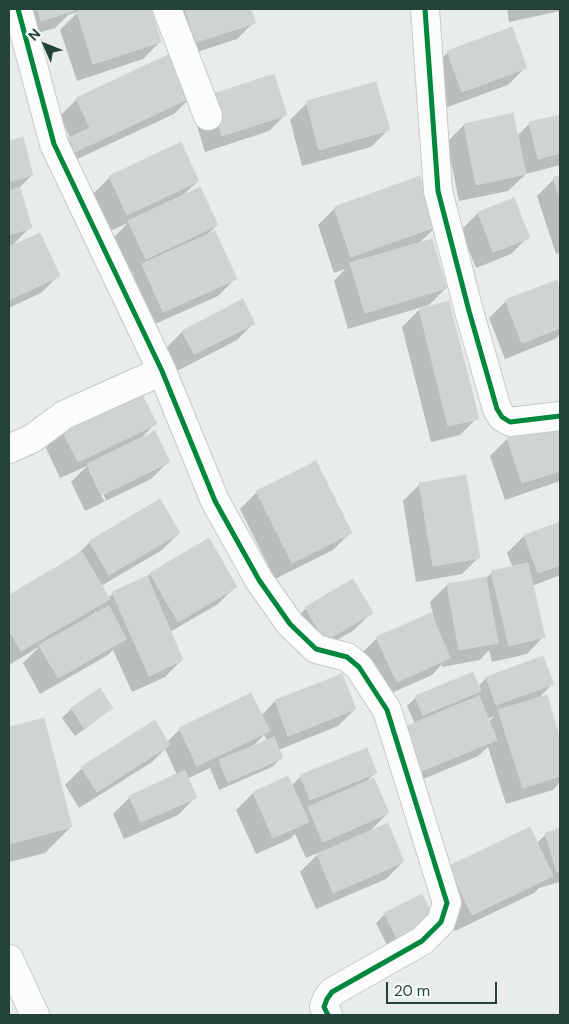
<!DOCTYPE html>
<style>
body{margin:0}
#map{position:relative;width:569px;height:1024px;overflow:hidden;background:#e8edeb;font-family:"DM Sans",sans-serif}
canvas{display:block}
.frame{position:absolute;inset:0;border:10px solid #24423a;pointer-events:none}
.north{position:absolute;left:20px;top:20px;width:50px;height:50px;-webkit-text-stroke:4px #f7fbf9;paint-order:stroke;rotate:314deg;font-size:14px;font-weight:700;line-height:20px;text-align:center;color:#24423a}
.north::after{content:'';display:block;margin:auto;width:18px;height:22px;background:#24423a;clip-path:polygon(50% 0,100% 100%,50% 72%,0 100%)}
.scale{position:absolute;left:386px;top:982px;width:111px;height:22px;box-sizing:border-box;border:2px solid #24423a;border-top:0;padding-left:6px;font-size:15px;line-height:18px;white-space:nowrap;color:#24423a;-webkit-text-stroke:4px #f7fbf9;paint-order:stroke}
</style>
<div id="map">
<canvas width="569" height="1024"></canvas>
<div class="frame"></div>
<div class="north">N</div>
<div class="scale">20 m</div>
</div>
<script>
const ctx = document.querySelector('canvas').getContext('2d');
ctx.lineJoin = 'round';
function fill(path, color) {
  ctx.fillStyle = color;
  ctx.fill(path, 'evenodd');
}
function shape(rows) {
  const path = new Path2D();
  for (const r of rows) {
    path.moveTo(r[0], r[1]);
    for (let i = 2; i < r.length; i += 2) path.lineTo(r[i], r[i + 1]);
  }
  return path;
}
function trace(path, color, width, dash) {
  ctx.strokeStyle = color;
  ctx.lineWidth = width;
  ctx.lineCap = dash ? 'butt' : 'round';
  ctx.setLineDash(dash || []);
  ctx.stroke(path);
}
fill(shape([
 [17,9,149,9,160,42,143,59,77,81,60,30,78,12,68,15,55,28,24,37],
 [163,9,250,9,254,22,237,39,179,58],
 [507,9,560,9,560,11,509,22],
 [448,52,525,68,508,85,445,108,431,69],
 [191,97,174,114,58,168,53,156,70,138,60,116,77,99],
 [307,103,388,130,371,147,302,166,290,120],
 [193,113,286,114,269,131,205,152],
 [560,116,560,165,526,174,508,191,459,201,447,142,464,125,517,136,529,124],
 [22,139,32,175,19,188,30,227,13,245,9,246,9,143],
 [110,177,198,181,181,197,217,225,205,237,235,279,218,296,146,328,125,283,135,272,129,275,112,239,128,223,110,231,93,194],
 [560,177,560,253,556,254,537,196,554,179],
 [335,208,437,226,418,244,446,288,429,305,348,329,334,281,345,269,334,273,318,225],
 [478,213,528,237,511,254,476,268,461,230],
 [39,234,58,276,41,293,9,308,9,248],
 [556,281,560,292,560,334,555,339,505,359,489,318,506,301],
 [448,303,477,418,460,435,431,442,402,327,419,310],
 [254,323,237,340,177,371,165,349,182,332],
 [560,421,560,481,505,500,490,456,507,439],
 [155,424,140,439,168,462,151,479,85,511,71,482,87,466,60,478,44,444,61,427],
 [89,470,92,470,106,500,104,501],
 [315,463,350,533,333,550,275,579,240,509,257,492],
 [420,484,479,557,462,574,416,582,403,501],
 [160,501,179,533,162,550,101,586,108,598,113,593,146,578,150,574,208,540,235,587,218,604,170,632,182,660,165,677,132,692,113,650,108,655,40,694,23,663,38,648,37,648,9,665,9,597,74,558,90,542],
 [96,611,97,614,89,618],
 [560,523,560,575,532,586,544,636,527,654,492,662,489,650,480,660,442,667,442,664,432,675,380,698,360,655,377,638,434,620,430,602,447,585,486,578,492,573,513,568,507,553,524,536],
 [306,608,371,613,354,630,307,657,289,625],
 [542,658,552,684,537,700,546,697,560,743,560,782,553,790,506,804,488,747,478,756,402,788,415,724,407,706,416,697,478,687,486,678],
 [495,716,488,722,487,719],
 [342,675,355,709,338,726,278,750,281,758,272,767,219,790,210,768,187,779,195,798,178,815,124,839,113,814,130,797,177,775,165,749,152,762,79,808,65,785,82,768,167,742,180,729,261,716,275,701],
 [264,735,267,741,252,747],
 [99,690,111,708,102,716,75,736,62,718,71,709],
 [43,719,71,827,45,853,9,862,9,728],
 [376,772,364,784,388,813,368,833,403,862,386,879,316,909,300,872,320,852,306,858,295,834,290,839,256,854,236,810,253,793,287,778,291,786,301,776],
 [560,830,560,882,539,888,534,893,455,931,433,884,450,867,536,844,546,834],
 [385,914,435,922,389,949,376,923]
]), '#0003');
const building = shape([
 [38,9,73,9,73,11,41,21,38,9],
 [86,9,151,9,161,42,93,64,77,12,86,9],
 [185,9,251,9,256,23,196,42,185,9],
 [512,27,527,68,462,92,447,51,512,27],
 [172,53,192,97,75,152,69,138,90,128,76,98,172,53],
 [274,74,287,115,222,136,210,95,274,74],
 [376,82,390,130,319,150,306,101,376,82],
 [513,113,526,174,476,185,464,124,513,113],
 [560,115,560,153,538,159,529,122,560,115],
 [23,137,33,175,9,182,9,141,23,137],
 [181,142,199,181,127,215,109,176,181,142],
 [560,175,560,199,553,178,560,175],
 [420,176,438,226,351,257,334,207,420,176],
 [200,187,218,225,146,259,128,221,200,187],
 [20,188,32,228,9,235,9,191,20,188],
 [514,198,530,238,493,252,478,212,514,198],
 [215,231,237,279,163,312,142,264,215,231],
 [40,233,60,276,9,300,9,247,40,233],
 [432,239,447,288,365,313,350,263,432,239],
 [557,280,560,289,560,328,522,343,505,300,557,280],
 [243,299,255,324,194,354,182,331,243,299],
 [449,301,479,419,448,426,419,309,449,301],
 [139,388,157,424,78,462,60,426,139,388],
 [560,420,560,471,522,483,507,438,560,420],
 [155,431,170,462,102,495,87,464,155,431],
 [316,461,352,533,292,563,256,491,316,461],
 [466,475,480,558,433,566,419,483,466,475],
 [160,499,180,533,109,575,89,541,160,499],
 [560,522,560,565,538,573,524,535,560,522],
 [209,538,237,587,178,622,150,573,209,538],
 [82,552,110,599,21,651,9,630,9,595,82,552],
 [528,563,545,637,509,646,491,571,528,563],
 [147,576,183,660,149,676,112,592,147,576],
 [486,577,498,643,459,650,447,584,486,577],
 [353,579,373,613,325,641,305,607,353,579],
 [109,606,126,639,58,678,39,645,109,606],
 [431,613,450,658,397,682,376,637,431,613],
 [543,656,554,684,496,705,486,677,543,656],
 [473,672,481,691,423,715,415,696,473,672],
 [342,674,356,709,288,736,275,700,342,674],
 [100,688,113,708,84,728,71,708,100,688],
 [251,693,270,731,197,766,179,728,251,693],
 [547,695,560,739,560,776,523,788,498,710,547,695],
 [479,696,497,740,419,772,402,728,479,696],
 [44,718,72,827,9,844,9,727,44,718],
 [155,720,170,745,97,792,81,767,155,720],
 [274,737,283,758,228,782,219,760,274,737],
 [367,748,377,773,310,800,300,775,367,748],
 [185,770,197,798,141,822,129,796,185,770],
 [288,776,309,822,273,838,253,792,288,776],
 [374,778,389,813,323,842,308,807,374,778],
 [388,823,404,862,333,893,317,854,388,823],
 [530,827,553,876,472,915,449,866,530,827],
 [560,828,560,871,557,872,545,833,560,828],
 [422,894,436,922,398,941,384,913,422,894]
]);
fill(building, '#cfd4d2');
trace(building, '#d1d6d4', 1);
const minor = shape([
 [18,9,54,144,162,371,215,501,259,580,290,624,316,649,347,657,359,667,387,710,447,903,441,922,422,941,332,992,327,999,324,1007,328,1015],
 [167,9,208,116],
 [425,9,438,191,469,311,497,409,502,417,510,422,560,416],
 [9,449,33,438,64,415,162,371],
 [9,959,35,1015]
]);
trace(minor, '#c5cac8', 30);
trace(minor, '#fcfcfc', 28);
trace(shape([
 [18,9,54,144,162,371,215,501,259,580,290,624,316,649,347,657,359,667,387,710,447,903,441,922,422,941,332,992,327,999,324,1007,328,1015],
 [425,9,438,191,469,311,497,409,502,417,510,422,560,416]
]), '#00873e', 5);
</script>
